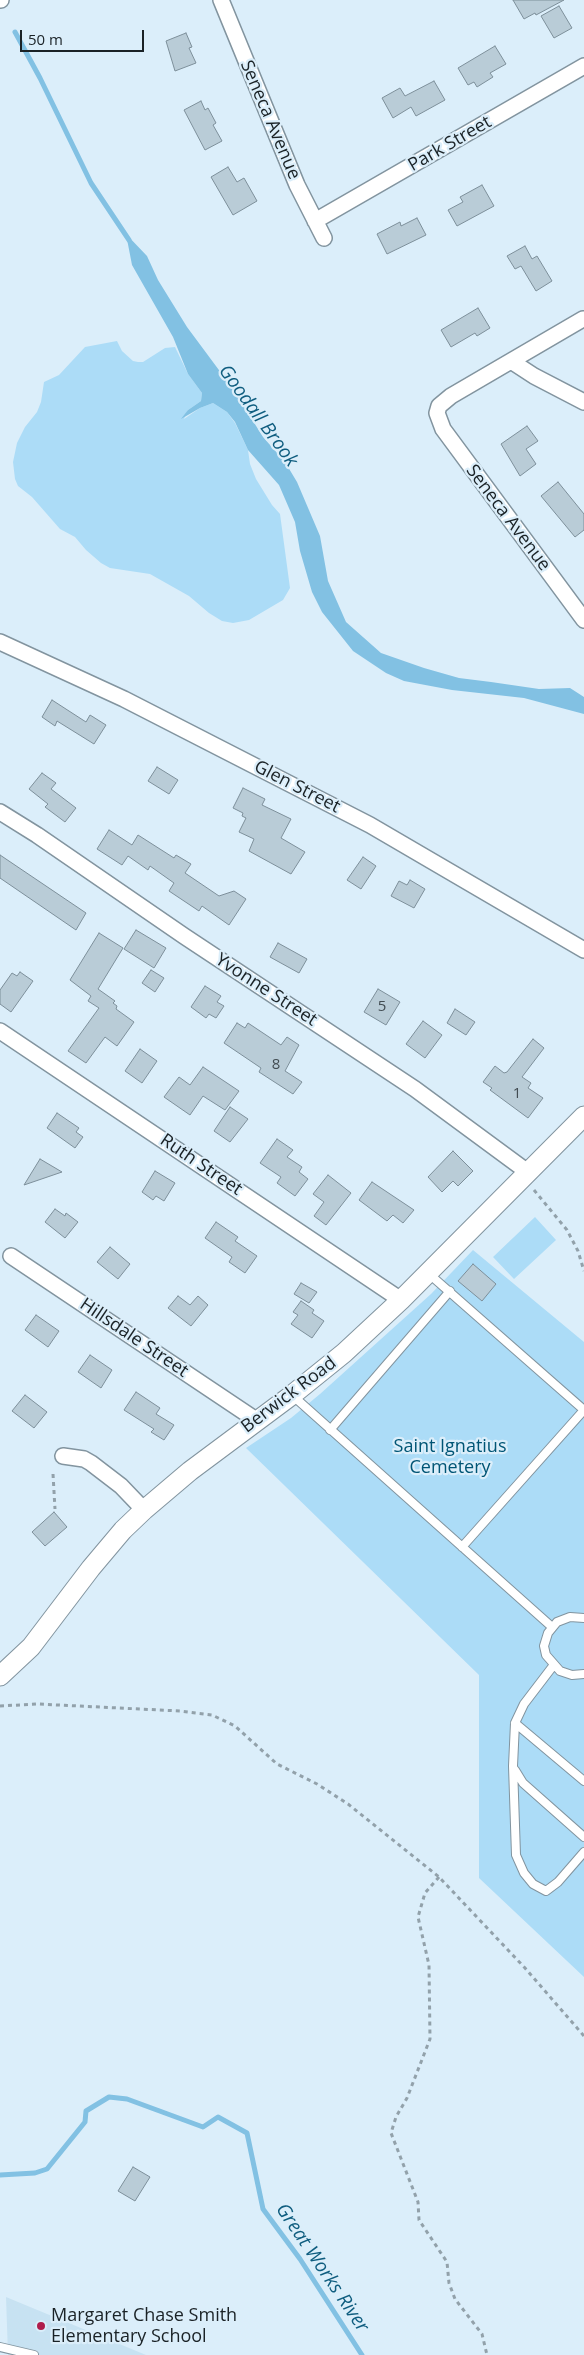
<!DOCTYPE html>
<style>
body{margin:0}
#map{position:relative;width:584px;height:2355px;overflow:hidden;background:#dbeefa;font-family:"Open Sans",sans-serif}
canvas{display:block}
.scale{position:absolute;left:20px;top:30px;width:124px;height:22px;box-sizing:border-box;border:2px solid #1a2226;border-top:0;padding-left:6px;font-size:15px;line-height:18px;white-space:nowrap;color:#1a2226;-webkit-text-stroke:4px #dbeefa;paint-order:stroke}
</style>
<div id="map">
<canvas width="584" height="2355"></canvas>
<div class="scale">50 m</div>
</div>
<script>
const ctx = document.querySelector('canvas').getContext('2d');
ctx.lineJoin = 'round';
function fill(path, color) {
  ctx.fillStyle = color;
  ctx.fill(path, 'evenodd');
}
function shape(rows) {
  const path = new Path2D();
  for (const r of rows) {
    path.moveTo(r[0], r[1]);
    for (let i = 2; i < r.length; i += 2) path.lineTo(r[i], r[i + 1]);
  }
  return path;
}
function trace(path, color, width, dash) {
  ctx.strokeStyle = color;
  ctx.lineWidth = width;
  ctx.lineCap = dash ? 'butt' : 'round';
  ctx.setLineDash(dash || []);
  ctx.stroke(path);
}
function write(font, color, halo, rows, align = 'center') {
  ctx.font = font + ' "Open Sans",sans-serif';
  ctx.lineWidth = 4.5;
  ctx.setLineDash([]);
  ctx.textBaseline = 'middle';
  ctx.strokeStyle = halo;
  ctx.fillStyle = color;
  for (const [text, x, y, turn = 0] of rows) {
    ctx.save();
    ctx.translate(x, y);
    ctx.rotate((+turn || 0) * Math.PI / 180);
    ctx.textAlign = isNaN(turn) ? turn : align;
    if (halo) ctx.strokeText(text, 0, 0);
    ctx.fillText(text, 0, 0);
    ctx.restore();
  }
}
fill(shape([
 [6,2297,146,2355,8,2355]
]), '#c7e2f2');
fill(shape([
 [117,341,122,351,133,361,138,362,143,362,165,348,175,347,188,374,202,393,201,401,188,410,184,419,200,408,213,403,227,412,235,423,248,450,250,464,256,479,272,505,280,514,290,588,283,600,249,620,233,623,222,621,209,613,189,596,150,574,110,568,101,563,86,550,75,537,60,529,32,497,18,486,15,479,13,462,17,443,25,427,37,412,41,402,44,382,59,375,85,347],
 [535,1217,556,1240,514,1279,493,1257],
 [473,1250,584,1342,584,1977,479,1878,479,1675,246,1448,291,1418,320,1394,431,1294]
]), '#acdcf7');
fill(shape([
 [126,234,147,256,158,280,187,327,233,389,263,437,285,462,297,482,320,536,328,581,346,622,381,653,424,668,459,678,491,682,539,689,570,688,584,697,584,714,524,698,452,690,404,681,386,673,353,651,322,612,312,592,300,551,295,522,279,485,248,450,235,422,227,412,213,403,200,408,181,419,188,410,201,401,202,393,188,374,173,337,132,265]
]), '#82c1e3');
trace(shape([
 [15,32,40,78,91,183,129,240],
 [0,2175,35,2173,47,2169,85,2122,86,2111,109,2097,127,2099,203,2127,218,2117,247,2133,263,2209,300,2259,362,2355]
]), '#82c1e3', 5);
const building = shape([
 [513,0,564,0,536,15,535,13,524,19,513,0],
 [559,6,572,28,554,38,541,16,559,6],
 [186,33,192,47,189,48,196,63,175,71,166,41,186,33],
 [495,46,506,64,490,73,493,77,477,87,474,82,468,85,458,68,495,46],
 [434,81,445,100,416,116,411,107,393,118,382,98,400,88,405,96,434,81],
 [201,101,205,110,208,108,216,123,213,125,222,141,205,150,184,110,201,101],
 [228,167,237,182,244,178,257,201,233,215,211,177,228,167],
 [482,185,494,206,457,226,448,210,463,202,460,197,482,185],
 [417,218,426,235,387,254,377,234,400,222,401,226,417,218],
 [525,246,532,259,537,256,552,281,536,291,521,266,515,269,507,256,525,246],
 [478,308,490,328,477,336,475,333,451,347,441,330,478,308],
 [527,426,538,441,526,449,536,464,520,476,501,444,527,426],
 [558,482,584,514,584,530,575,537,541,496,558,482],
 [52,700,86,722,90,715,106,725,94,744,57,721,55,726,42,717,52,700],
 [157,767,178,780,169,794,148,781,157,767],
 [42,773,56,783,51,789,76,808,65,822,45,807,48,804,29,789,42,773],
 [243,788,265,799,262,805,291,819,281,838,305,852,291,874,249,851,254,839,239,832,246,818,242,816,243,813,233,808,243,788],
 [109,830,132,845,138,835,174,858,176,855,191,864,185,873,219,896,234,891,246,899,229,925,202,906,199,911,169,891,174,883,150,866,148,870,128,856,122,865,97,849,109,830],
 [0,855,86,913,76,930,0,878,0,855],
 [363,857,376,866,361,889,347,880,363,857],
 [410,880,425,889,414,908,391,896,399,881,407,885,410,880],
 [136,930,166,948,154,968,124,949,136,930],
 [99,933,123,948,98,989,115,1001,113,1003,117,1006,116,1009,134,1022,117,1046,105,1037,86,1063,68,1051,99,1008,88,1001,91,996,70,980,99,933],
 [278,943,307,959,299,973,270,957,278,943],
 [151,970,164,978,155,992,142,983,151,970],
 [20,972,33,981,11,1012,0,1004,0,990,12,973,17,976,20,972],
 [205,986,221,996,217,1002,224,1006,216,1018,209,1014,206,1018,191,1007,205,986],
 [378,989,400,1002,386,1025,364,1012,378,989],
 [455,1009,475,1022,466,1035,447,1023,455,1009],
 [423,1021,442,1035,425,1058,406,1044,423,1021],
 [237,1023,245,1028,248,1023,281,1045,287,1037,299,1045,285,1071,302,1082,293,1094,259,1072,261,1068,224,1043,237,1023],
 [533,1039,544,1048,522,1077,531,1083,528,1088,543,1098,528,1118,490,1090,492,1088,483,1082,495,1066,504,1073,507,1072,533,1039],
 [140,1049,157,1061,142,1083,125,1071,140,1049],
 [203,1067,239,1091,225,1110,203,1096,190,1115,164,1097,179,1077,190,1085,203,1067],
 [230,1107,248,1119,230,1142,214,1131,230,1107],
 [57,1113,79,1128,76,1132,83,1137,75,1148,47,1128,57,1113],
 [277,1139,293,1150,287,1157,302,1167,299,1172,308,1179,295,1196,277,1183,281,1177,260,1163,277,1139],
 [453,1151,473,1171,458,1186,453,1181,442,1192,428,1177,453,1151],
 [40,1159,62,1172,24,1185,40,1159],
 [155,1171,175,1183,164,1201,156,1196,153,1200,142,1192,155,1171],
 [328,1175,351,1193,326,1225,314,1216,324,1202,313,1194,328,1175],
 [372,1182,414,1210,403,1223,393,1215,387,1221,359,1200,372,1182],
 [55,1209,65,1216,66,1213,78,1222,65,1238,45,1222,55,1209],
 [216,1222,238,1237,235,1241,257,1256,245,1273,229,1262,232,1257,205,1238,216,1222],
 [110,1247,130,1264,118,1279,97,1262,110,1247],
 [473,1264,496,1284,482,1301,458,1281,473,1264],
 [301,1283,317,1292,309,1303,294,1294,301,1283],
 [178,1296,190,1305,198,1296,208,1305,191,1326,168,1308,178,1296],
 [301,1301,314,1310,312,1313,324,1321,312,1338,291,1324,298,1315,293,1312,301,1301],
 [36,1315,59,1331,48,1347,25,1330,36,1315],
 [90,1355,112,1370,101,1388,78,1372,90,1355],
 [136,1392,160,1408,156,1414,174,1425,164,1440,151,1432,154,1429,124,1410,136,1392],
 [25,1395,47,1412,34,1428,12,1411,25,1395],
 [54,1512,67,1527,45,1546,32,1532,54,1512],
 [133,2167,150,2177,135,2201,118,2191,133,2167]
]);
fill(building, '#b9ccd7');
trace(building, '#7d8f9a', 1);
const service = shape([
 [428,1273,584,1410,462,1547],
 [292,1395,552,1627],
 [330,1430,450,1291],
 [584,1618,570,1617,557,1622,548,1633,544,1646,546,1655,560,1671,572,1675,584,1674],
 [553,1666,524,1704,515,1723,513,1766,516,1855,524,1873,533,1884,546,1891,558,1882,584,1852],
 [515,1723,584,1781],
 [515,1770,523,1783,584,1837],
 [0,2347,34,2355]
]);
const minor = shape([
 [0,0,1,0],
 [221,0,297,185,324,238],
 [315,221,584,66],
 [583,319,451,396,439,406,437,413,443,429,584,620],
 [511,361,534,376,584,402],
 [0,642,124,699,370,825,584,950],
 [0,812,37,835,184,936,415,1089,529,1173],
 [0,1031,401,1300],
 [11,1256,256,1420],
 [63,1456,84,1459,91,1463,121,1486,144,1510]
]);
const tertiary = shape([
 [0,1676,31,1647,91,1568,123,1530,144,1510,190,1471,292,1395,344,1353,401,1300,584,1116]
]);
trace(service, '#82949f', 10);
trace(minor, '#82949f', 18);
trace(tertiary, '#82949f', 21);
trace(shape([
 [534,1190,567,1230,578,1251,584,1271],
 [53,1474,55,1509],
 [0,1706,38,1704,180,1711,212,1715,235,1726,277,1764,317,1784,348,1804,439,1877,525,1968,584,2036],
 [439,1877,425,1893,418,1917,429,1965,430,2039,407,2098,396,2117,391,2133,418,2202,419,2220,447,2262,449,2283,455,2299,482,2334,487,2355]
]), '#92a1aa', 3, [4, 4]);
trace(service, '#fff', 8);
trace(minor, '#fff', 15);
trace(tertiary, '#fff', 19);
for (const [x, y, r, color] of [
 [41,2326,5,"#af1e4c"]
]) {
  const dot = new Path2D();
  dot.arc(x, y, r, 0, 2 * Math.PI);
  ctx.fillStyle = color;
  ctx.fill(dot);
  trace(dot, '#dbeefa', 2);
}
write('15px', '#424c52', null, [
 ["5",382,1007],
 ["8",276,1065],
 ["1",517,1094]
]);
write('18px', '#1a2226', '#dbeefa', [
 ["Seneca Avenue",270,120,67],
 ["Park Street",450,144,-30],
 ["Seneca Avenue",508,518,53],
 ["Glen Street",297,787,27],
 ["Yvonne Street",266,990,33],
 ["Ruth Street",201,1165,34],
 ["Hillsdale Street",134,1338,34],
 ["Berwick Road",289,1395,-37]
]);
write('18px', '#005575', '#dbeefa', [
 ["Saint Ignatius",450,1447],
 ["Cemetery",450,1468]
]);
write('18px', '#1a2226', '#dbeefa', [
 ["Margaret Chase Smith",51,2316],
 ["Elementary School",51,2337]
], 'left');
write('italic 19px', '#0f5d7f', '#dbeefa', [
 ["Goodall Brook",258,416,54],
 ["Great Works River",322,2268,56]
]);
</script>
